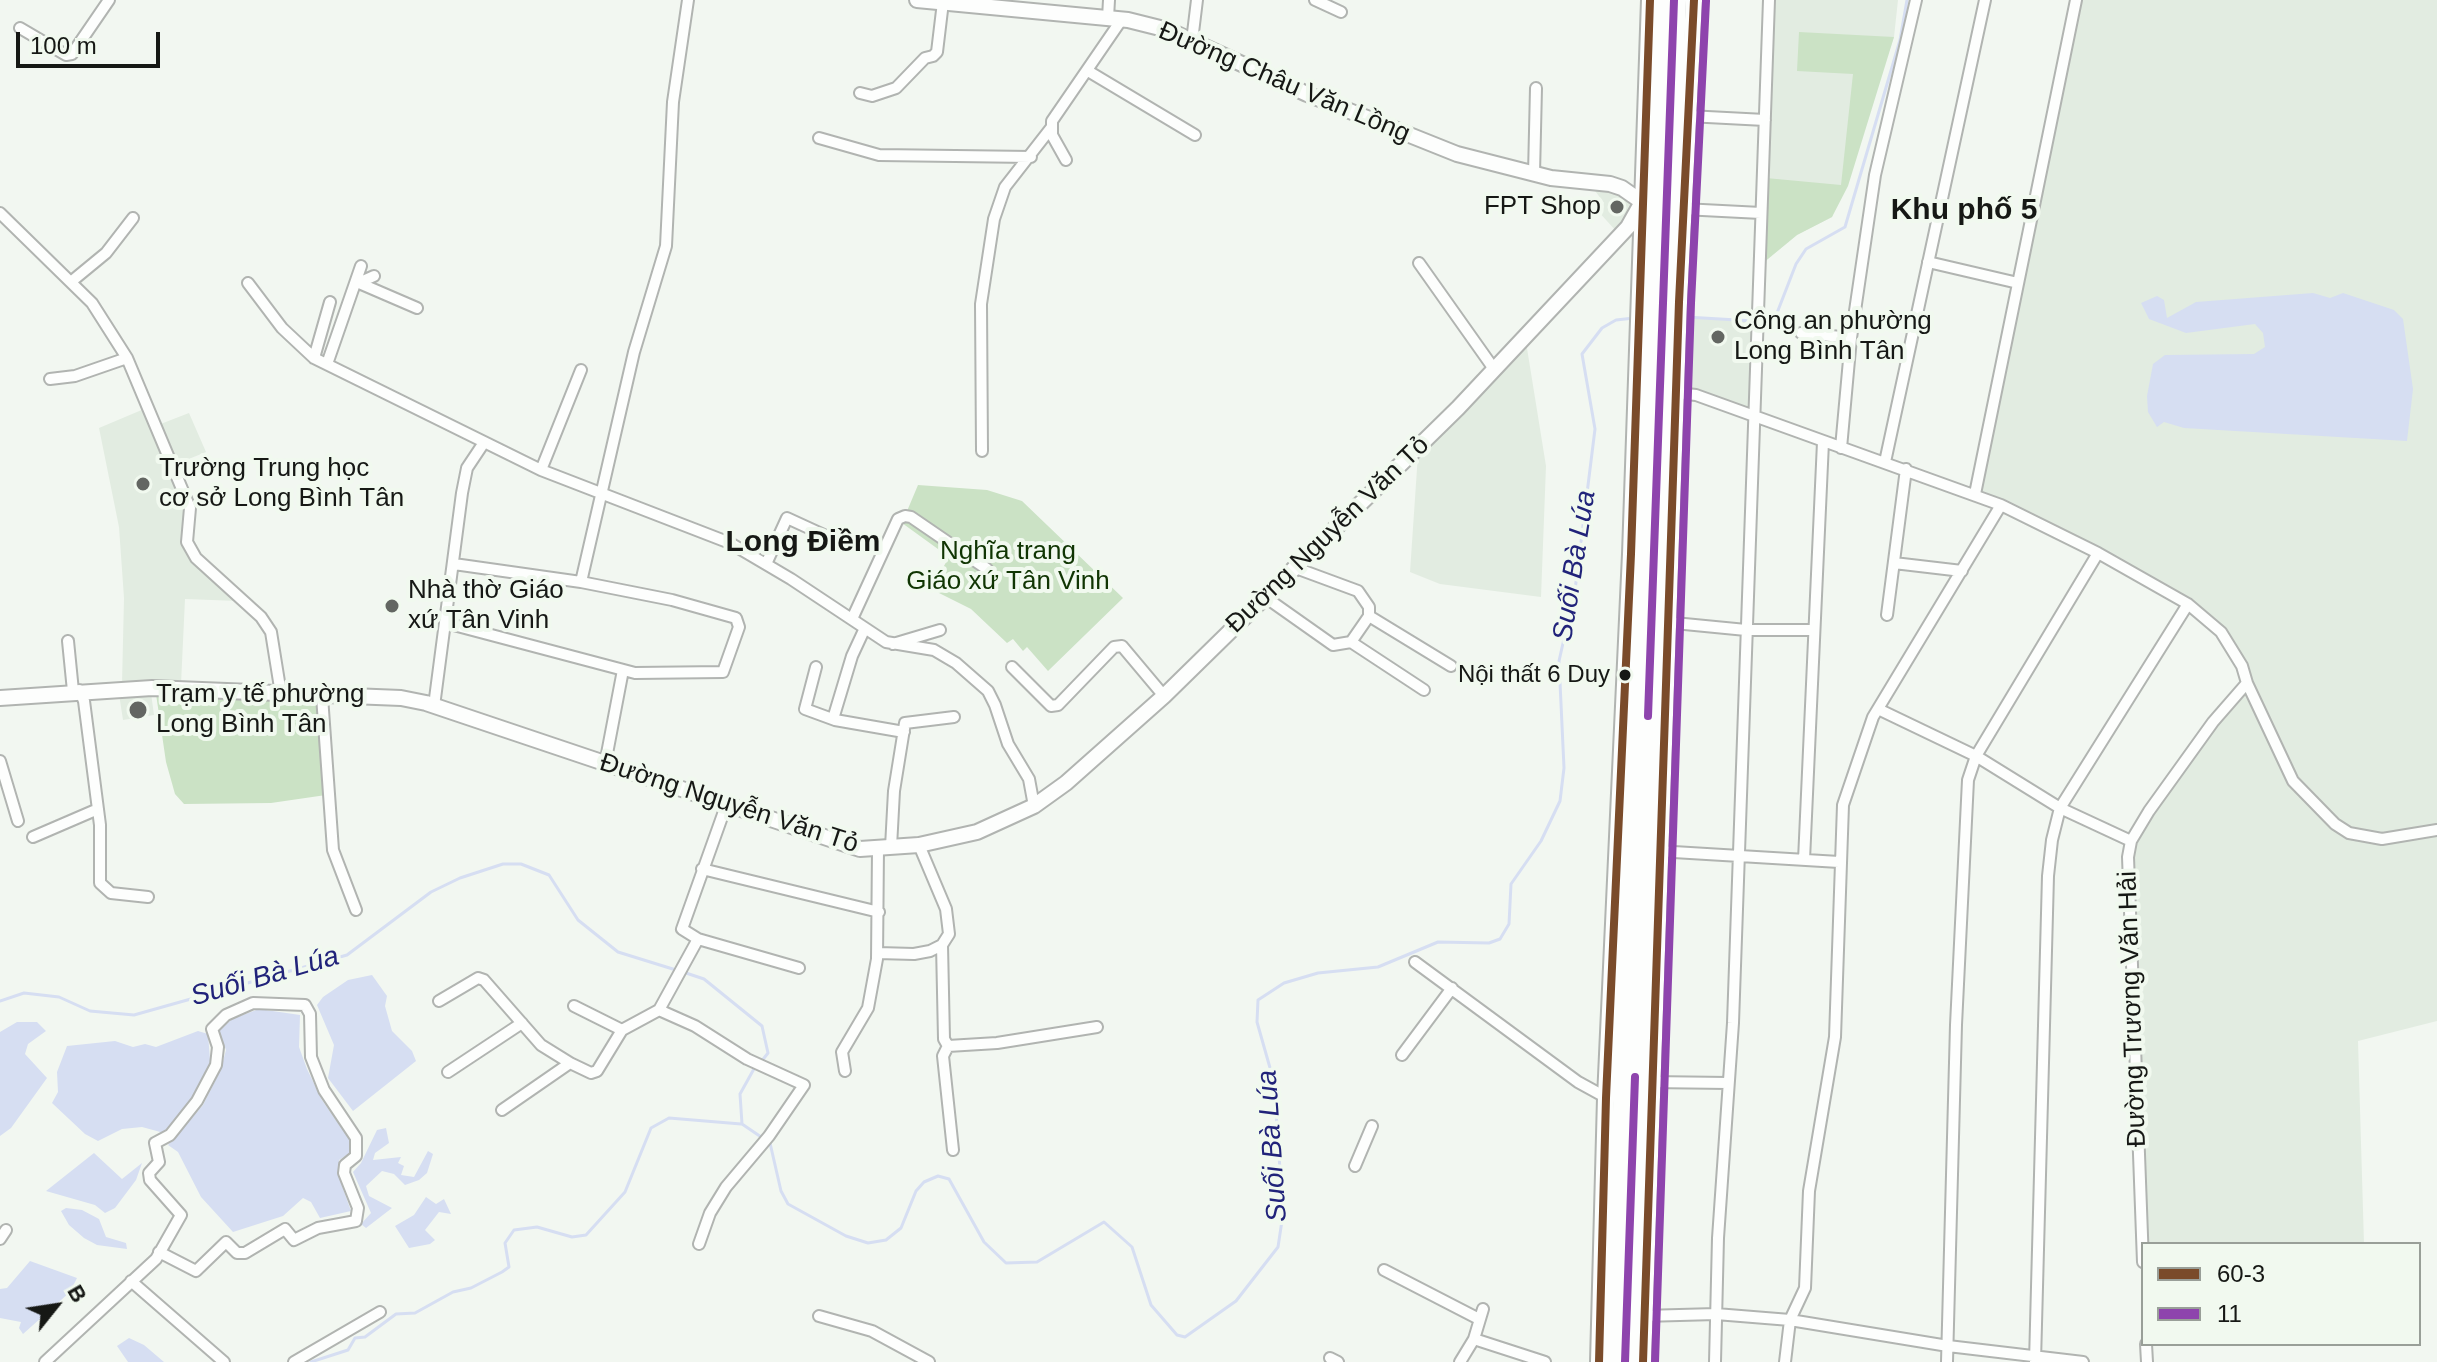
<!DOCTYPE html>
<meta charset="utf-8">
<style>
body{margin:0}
#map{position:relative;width:2437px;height:1362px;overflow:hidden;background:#f2f7f1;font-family:Arial,sans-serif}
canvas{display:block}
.legend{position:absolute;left:2141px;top:1242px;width:280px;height:104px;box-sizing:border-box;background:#f1f9ef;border:2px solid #999f98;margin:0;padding:10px 14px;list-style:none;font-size:24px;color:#161815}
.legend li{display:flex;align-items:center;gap:16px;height:40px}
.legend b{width:40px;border:2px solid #999f98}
.north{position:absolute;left:16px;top:1266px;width:80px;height:80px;-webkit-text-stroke:6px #f1f9ef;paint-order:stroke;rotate:60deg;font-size:22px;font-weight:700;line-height:32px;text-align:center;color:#161815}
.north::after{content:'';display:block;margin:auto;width:28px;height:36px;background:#161815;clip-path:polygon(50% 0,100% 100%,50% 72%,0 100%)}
.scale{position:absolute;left:16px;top:32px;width:144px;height:36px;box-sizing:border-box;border:4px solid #161815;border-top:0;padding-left:10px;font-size:24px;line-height:28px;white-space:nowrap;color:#161815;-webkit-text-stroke:6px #f1f9ef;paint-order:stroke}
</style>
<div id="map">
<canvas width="2437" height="1362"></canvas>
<ul class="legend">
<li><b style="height:10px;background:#7a4b2a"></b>60-3</li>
<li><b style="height:10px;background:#8e44ad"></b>11</li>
</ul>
<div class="north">B</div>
<div class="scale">100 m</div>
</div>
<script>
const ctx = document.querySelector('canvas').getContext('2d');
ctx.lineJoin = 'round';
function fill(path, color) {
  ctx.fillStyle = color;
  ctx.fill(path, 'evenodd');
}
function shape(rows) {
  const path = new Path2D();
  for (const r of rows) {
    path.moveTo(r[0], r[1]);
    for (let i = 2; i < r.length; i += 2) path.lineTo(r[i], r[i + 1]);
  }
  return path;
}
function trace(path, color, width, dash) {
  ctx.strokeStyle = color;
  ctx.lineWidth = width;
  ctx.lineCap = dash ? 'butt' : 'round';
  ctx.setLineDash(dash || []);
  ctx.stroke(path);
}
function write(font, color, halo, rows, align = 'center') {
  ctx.font = font + ' Arial,sans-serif';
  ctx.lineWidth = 8;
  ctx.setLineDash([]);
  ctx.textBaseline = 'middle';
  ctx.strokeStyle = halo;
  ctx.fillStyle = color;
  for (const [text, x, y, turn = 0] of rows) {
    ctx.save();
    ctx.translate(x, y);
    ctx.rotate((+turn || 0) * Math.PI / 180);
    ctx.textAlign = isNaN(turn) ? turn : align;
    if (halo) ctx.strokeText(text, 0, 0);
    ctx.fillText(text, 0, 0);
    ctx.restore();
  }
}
fill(shape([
 [1773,0,1898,0,1894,37,1832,217,1797,235,1763,263],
 [2080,0,2437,0,2437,826,2381,835,2351,830,2337,821,2296,779,2214,621,1979,492],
 [1593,188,1619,193,1635,204,1616,231,1597,210,1604,203],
 [1684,317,1753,321,1751,413,1682,390],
 [1526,342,1546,466,1541,597,1440,584,1410,572,1418,454],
 [144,409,186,507,184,542,238,601,185,599,181,684,122,684,124,598,119,527,99,428],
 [189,413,206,452,174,465,158,425],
 [2246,689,2282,768,2349,836,2385,842,2437,833,2437,1021,2358,1041,2364,1244,2146,1244,2130,868,2134,843,2216,724],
 [151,693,154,715,123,720,119,694]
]), '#e2ece1');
fill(shape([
 [1799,32,1894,37,1848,186,1832,217,1797,235,1763,263,1766,178,1841,185,1853,74,1797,71],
 [918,485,987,490,1022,501,1123,598,1048,671,1027,647,1023,651,1013,639,1007,643,971,609,931,589,949,557,902,523],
 [156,694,319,701,326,795,271,803,184,804,175,794,166,762]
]), '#cbe2c5');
fill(shape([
 [2313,293,2330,298,2343,293,2394,310,2403,319,2413,389,2407,441,2184,428,2164,422,2157,427,2148,412,2147,396,2153,364,2165,355,2254,354,2265,347,2263,333,2255,324,2186,333,2149,319,2141,303,2157,296,2164,300,2167,318,2196,302],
 [372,975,387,996,385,1006,392,1031,412,1051,416,1061,353,1111,328,1078,334,1045,317,1005,323,997,348,980],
 [259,1009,300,1015,299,1047,307,1069,322,1100,349,1139,350,1153,339,1160,341,1183,351,1211,320,1218,311,1202,303,1198,283,1216,233,1232,201,1197,178,1152,168,1145,203,1105,221,1069,226,1050,219,1031,232,1019],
 [17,1022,37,1022,46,1031,28,1044,25,1054,47,1078,11,1128,0,1136,0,1032],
 [198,1031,208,1034,211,1072,181,1116,164,1133,142,1127,122,1129,98,1141,85,1134,52,1103,58,1092,57,1072,67,1046,115,1041,133,1047,145,1044,156,1047],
 [386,1128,389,1143,375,1153,373,1160,401,1157,398,1163,404,1166,401,1175,414,1177,428,1151,433,1154,427,1173,419,1180,405,1185,394,1174,382,1171,366,1186,369,1196,392,1208,366,1228,361,1224,371,1213,353,1172,361,1163,377,1130],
 [94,1153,122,1179,142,1163,136,1180,115,1208,105,1213,95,1205,46,1191],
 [426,1197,436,1204,444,1199,451,1214,439,1212,425,1230,435,1240,430,1244,409,1248,395,1226,414,1215],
 [66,1208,82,1210,99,1219,106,1237,126,1243,127,1249,97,1245,84,1238,69,1225,61,1211],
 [30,1261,77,1278,70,1292,23,1334,19,1328,21,1322,0,1318,0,1289,7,1288],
 [129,1338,144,1345,164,1362,128,1362,117,1346]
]), '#d6def2');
trace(shape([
 [1686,317,1754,321],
 [1762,321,1771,321,1777,313,1796,264,1806,249,1845,227,1900,40,1907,0],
 [683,972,704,979,762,1026,768,1053,761,1062],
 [0,1001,24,993,59,997,90,1011,134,1015,347,955,431,892,460,878,503,864,521,864,549,875,578,920,618,952,676,970],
 [755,1067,740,1094,742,1124,770,1143,781,1191,788,1204,846,1236,868,1243,886,1240,901,1228,916,1191,924,1182,938,1176,949,1179,984,1242,1006,1263,1037,1262,1104,1222,1132,1247,1151,1305,1177,1335,1185,1337,1236,1301,1278,1247,1283,1214,1274,1082,1257,1022,1258,1000,1284,983,1318,973,1378,967,1438,942,1489,943,1500,939,1509,924,1511,884,1541,841,1560,801,1564,768,1559,661,1575,590,1595,429,1582,354,1602,328,1616,320,1634,318],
 [311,1362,348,1350,355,1338,365,1337,396,1314,415,1313,453,1292,471,1288,502,1272,509,1267,505,1243,514,1230,537,1227,572,1237,586,1235,625,1192,651,1128,669,1118,741,1124]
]), '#d6def2', 3);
const street = shape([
 [1315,0,1341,12],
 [1108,18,1109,0],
 [20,28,66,55,72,54,109,0],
 [1192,41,1197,0],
 [1088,71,1195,135],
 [860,93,872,96,896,88,925,58,933,56,937,52,943,2],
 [1688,116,1765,120],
 [819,138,879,155,1031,157],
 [1066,160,1052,135,1052,121,1122,19],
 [1534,174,1536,88],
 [1683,209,1761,213],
 [0,213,92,303,127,358,190,508,187,542,196,558,261,617,271,632,281,694],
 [1928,262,2018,283],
 [1419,263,1494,369],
 [72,281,106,253,133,218],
 [248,283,282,328,314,358,541,470,730,543,791,579,886,642,934,650,956,663,988,691,995,705,1008,744,1029,779,1034,806],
 [359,283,417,308],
 [356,284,374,276],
 [1801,333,1851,338],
 [314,358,330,302],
 [327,364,361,266],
 [50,379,75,376,127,358],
 [1677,393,1696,395,2001,505,2098,553,2188,604,2221,632,2242,666,2247,683,2213,722,2149,811,2131,841,2128,857,2143,1262],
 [1841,448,1851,338,1875,175,1916,0],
 [982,451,981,304,994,219,1005,187,1051,128],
 [1885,462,1985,0],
 [541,470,581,370],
 [1975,494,2076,0],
 [1894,563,1962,571],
 [766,564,787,518,837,541],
 [581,582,634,352,666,246,673,102,688,0],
 [1265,597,1333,645,1351,642,1369,616,1369,607,1358,591,1293,567],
 [1887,615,1906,469],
 [1369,616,1451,666],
 [852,619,898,519,905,516,911,517,987,569],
 [1664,622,1746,630,1814,630],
 [446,623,635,673,723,672,739,627,736,618,672,600,581,582,454,564],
 [68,641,73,691],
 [1351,642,1424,690],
 [893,644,940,630],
 [816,667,805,709,835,720,904,732],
 [1012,667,1051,706,1058,705,1114,647,1122,646,1164,696],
 [2247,683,2293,781,2335,824,2349,833,2382,839,2437,830],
 [79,690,84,701,100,825,100,883,111,893,148,897],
 [322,696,333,850,356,910],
 [434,706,462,493,467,468,483,444],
 [1878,709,1976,756,2060,808,2131,841],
 [833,719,852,656,865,628],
 [0,761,18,821],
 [605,764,623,670],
 [727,803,682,929,698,939,799,968],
 [33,837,98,809],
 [891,847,894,791,905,723,954,717],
 [1657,851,1839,862],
 [1804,860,1823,442],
 [702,869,879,912],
 [942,945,944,1039,948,1046,997,1043,1097,1027],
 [878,953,914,954,930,951,942,945,949,934,946,909,919,845],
 [1415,962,1578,1082,1609,1099],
 [439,1001,478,978,484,980,541,1045,570,1063,591,1073,597,1071,622,1030,659,1010,698,939],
 [574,1006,622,1030],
 [659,1010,695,1026,747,1059,804,1085,769,1136,726,1187,710,1213,699,1244],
 [948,1046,943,1056,953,1150],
 [1402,1055,1452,988],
 [845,1071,842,1052,868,1008,877,959,878,849],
 [448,1072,522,1023],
 [1650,1082,1728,1083],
 [502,1110,570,1063],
 [1355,1166,1372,1126],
 [0,1239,6,1230],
 [1384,1270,1479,1319],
 [131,1281,224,1362],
 [819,1316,872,1331,929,1362],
 [1643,1316,1716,1314,1790,1320,1948,1346,2083,1362],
 [1474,1339,1545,1362],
 [2146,1344,2147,1362],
 [1330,1358,1338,1362],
 [45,1362,156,1259,181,1215,150,1180,149,1173,159,1162,155,1143,170,1135,197,1101,216,1065,218,1047,212,1029,226,1015,253,1003,305,1005,310,1014,311,1057,324,1090,356,1138,356,1156,345,1165,344,1173,358,1208,356,1221,318,1228,294,1240,285,1229,245,1253,237,1253,226,1242,196,1271,159,1252],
 [294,1362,380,1312],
 [1460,1362,1474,1339,1483,1309],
 [1715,1362,1718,1238,1733,1023,1769,0],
 [1785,1362,1790,1320,1805,1288,1809,1191,1835,1037,1843,805,1873,717,2001,505],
 [1947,1362,1956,1025,1968,780,1976,756,2098,553],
 [2035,1362,2048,876,2052,840,2060,808,2188,604]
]);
const secondary = shape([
 [0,698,152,688,401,698,426,703,860,849,919,845,977,832,1034,806,1066,783,1164,696,1458,408,1628,227,1642,202,1622,188,1610,184,1551,178,1457,154,1307,94,1168,30,1128,20,917,0]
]);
const primary = shape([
 [1599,1362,1606,1098,1631,554,1650,0],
 [1643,1362,1679,302,1694,0]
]);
const highway = shape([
 [1613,1362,1662,0],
 [1631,1362,1677,0]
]);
trace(street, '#b1b4b1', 14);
trace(secondary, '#b1b4b1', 18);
trace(primary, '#b1b4b1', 20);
trace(highway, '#b1b4b1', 22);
trace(street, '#fdfefd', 10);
trace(secondary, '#fdfefd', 14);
trace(primary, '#fdfefd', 16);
trace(highway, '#fdfefd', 18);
trace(shape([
 [1599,1362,1606,1098,1631,554,1650,0],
 [1643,1362,1679,302,1694,0]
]), '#7a4b2a', 8);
trace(shape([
 [1648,716,1674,0],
 [1625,1362,1635,1077],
 [1655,1362,1691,303,1706,1]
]), '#8e44ad', 8);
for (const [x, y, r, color] of [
 [1617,207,8,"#636662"],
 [1718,337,8,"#636662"],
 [143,484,8,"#636662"],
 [392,606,8,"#636662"],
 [1625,675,7,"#161815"],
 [138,710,10,"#636662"]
]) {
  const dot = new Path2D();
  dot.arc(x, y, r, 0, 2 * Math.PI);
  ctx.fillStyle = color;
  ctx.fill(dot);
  trace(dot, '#f1f9ef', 3);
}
write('24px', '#161815', '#f1f9ef', [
 ["Nội thất 6 Duy",1610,675]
], 'right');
write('26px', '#161815', '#f1f9ef', [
 ["Đường Châu Văn Lồng",1284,83,23],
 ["Đường Nguyễn Văn Tỏ",1328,535,-44],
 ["Đường Nguyễn Văn Tỏ",729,804,18],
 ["Đường Trương Văn Hải",2133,1009,-92]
]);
write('26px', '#161815', '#f1f9ef', [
 ["FPT Shop",1601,207,"right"],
 ["Công an phường",1734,322],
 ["Long Bình Tân",1734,352],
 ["Trường Trung học",159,469],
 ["cơ sở Long Bình Tân",159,499],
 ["Nhà thờ Giáo",408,591],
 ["xứ Tân Vinh",408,621],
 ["Trạm y tế phường",156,695],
 ["Long Bình Tân",156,725]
], 'left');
write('26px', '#103503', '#f1f9ef', [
 ["Nghĩa trang",1008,552],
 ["Giáo xứ Tân Vinh",1008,582]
]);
write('italic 28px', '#21237a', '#f1f9ef', [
 ["Suối Bà Lúa",1575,566,-81],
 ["Suối Bà Lúa",265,977,-16],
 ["Suối Bà Lúa",1273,1146,-94]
]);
write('bold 30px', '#161815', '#f1f9ef', [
 ["Khu phố 5",1964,211],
 ["Long Điềm",803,543]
]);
</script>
